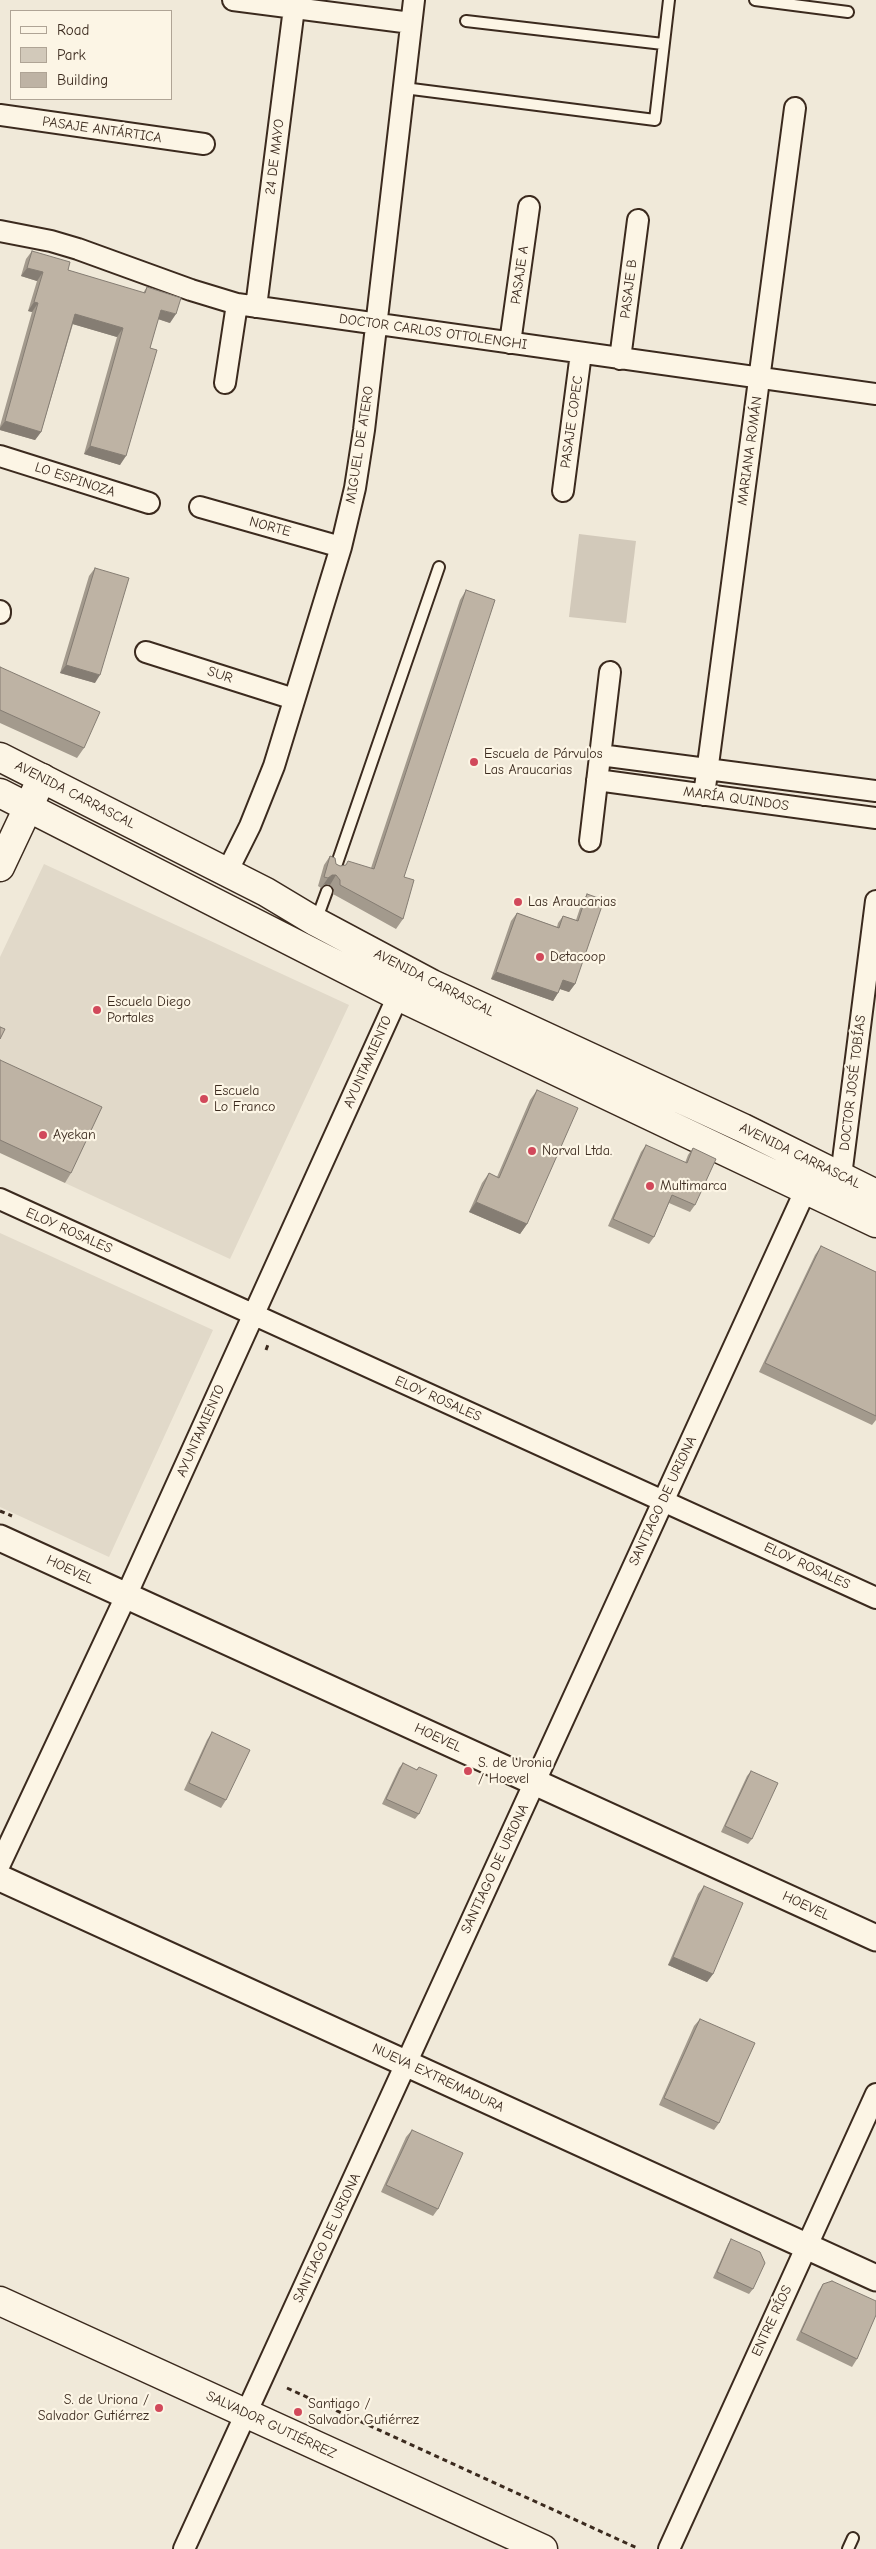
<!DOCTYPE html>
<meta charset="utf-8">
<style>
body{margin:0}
#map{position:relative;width:876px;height:2549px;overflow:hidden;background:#f0e9d9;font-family:"Comic Neue",sans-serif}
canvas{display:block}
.legend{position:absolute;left:10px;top:10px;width:162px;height:90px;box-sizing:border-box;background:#fcf5e5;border:1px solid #afa495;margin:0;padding:6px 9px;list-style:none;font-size:15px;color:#3b2a1e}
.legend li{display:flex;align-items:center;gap:10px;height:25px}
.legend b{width:25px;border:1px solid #afa495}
</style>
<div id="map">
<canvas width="876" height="2549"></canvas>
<ul class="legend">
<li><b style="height:6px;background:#fcf5e5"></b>Road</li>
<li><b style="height:14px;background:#d2c9ba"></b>Park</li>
<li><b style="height:14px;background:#beb3a4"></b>Building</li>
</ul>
</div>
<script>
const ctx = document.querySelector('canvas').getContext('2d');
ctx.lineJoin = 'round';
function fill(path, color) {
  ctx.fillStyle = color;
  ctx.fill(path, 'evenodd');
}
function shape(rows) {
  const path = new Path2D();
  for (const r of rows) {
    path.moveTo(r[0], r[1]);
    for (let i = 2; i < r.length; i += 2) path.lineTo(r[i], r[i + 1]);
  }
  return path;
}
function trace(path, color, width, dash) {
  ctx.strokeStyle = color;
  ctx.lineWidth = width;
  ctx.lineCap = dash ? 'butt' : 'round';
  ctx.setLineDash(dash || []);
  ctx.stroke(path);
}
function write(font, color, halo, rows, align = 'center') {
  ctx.font = font + ' "Comic Neue",sans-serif';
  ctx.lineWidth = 4.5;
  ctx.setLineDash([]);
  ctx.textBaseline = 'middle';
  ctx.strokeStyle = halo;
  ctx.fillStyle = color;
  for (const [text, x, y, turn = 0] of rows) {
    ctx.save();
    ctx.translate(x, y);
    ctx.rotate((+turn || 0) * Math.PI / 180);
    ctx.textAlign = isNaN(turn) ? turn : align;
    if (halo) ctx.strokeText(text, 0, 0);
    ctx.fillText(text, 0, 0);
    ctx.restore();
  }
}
fill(shape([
 [44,864,349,1005,230,1259,65,1183,95,1117,0,1073,0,957],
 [0,1233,213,1330,109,1557,0,1507]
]), '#e1d9c9');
fill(shape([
 [579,534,636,541,626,623,569,617]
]), '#d2c9ba');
const service = shape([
 [755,0,848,12],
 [466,21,663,44],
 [404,88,655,120,669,0],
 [335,869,439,567],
 [316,921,327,891],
 [848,2549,853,2538]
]);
const minor = shape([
 [233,0,411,23],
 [0,115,204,144],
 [0,231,51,241,78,249,191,290,237,304,876,394],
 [256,307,294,8],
 [510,343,529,207],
 [620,359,638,220],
 [225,383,237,304],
 [0,456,149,503],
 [563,491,581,353],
 [200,507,341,547],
 [0,611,0,613],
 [146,652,294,699],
 [600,755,876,791],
 [597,780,876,818],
 [704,795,795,108],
 [590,841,610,672],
 [227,872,250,826,274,766,341,547,355,488,364,430,414,0],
 [841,1176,876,901],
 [0,1199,876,1598],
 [0,1864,126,1596,398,996],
 [184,2549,806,1189],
 [669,2549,876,2094]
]);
const tertiary = shape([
 [0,1538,876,1938],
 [0,1878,876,2278]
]);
const secondary = shape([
 [0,867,42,778],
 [0,2301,543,2549]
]);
const primary = shape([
 [0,757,266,892,316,922,432,984,743,1128,876,1194],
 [0,793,398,996,876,1223]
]);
trace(service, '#3b2a1e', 14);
trace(minor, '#3b2a1e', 24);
trace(tertiary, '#3b2a1e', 29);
trace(secondary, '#3b2a1e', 31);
trace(primary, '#3b2a1e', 31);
trace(shape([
 [266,1350,269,1342],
 [0,1511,12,1516],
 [287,2388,637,2548]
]), '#3b2a1e', 3, [5, 4]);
trace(service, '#fcf5e5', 10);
trace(minor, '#fcf5e5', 20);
trace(tertiary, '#fcf5e5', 25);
trace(secondary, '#fcf5e5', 28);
trace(primary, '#fcf5e5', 28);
fill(shape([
 [32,251,68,270,143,293,147,287,170,323,158,319,150,348,120,465,84,454,117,337,73,324,41,432,35,440,0,430,0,426,32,312,28,311,37,281,21,276,26,259],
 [95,568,95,683,60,673,89,576],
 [466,590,404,877,403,919,396,929,333,894,334,889,330,885,325,884,321,888,318,886,324,865,330,856,336,864,340,866,371,868,460,600],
 [0,667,84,748,77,758,0,723],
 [587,894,575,984,569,992,560,989,553,1001,491,979,511,921,517,913,557,927,558,923,563,916,576,920,582,902],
 [0,1060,71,1173,65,1183,0,1153],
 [537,1090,527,1224,520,1234,469,1212,482,1183,489,1173,497,1177,530,1100],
 [646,1145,685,1163,688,1155,693,1148,695,1205,690,1212,669,1203,654,1237,649,1244,608,1226,641,1152],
 [821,1246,876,1272,876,1420,872,1425,759,1372,815,1255],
 [212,1732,226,1800,221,1808,184,1790,207,1740],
 [403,1763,416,1770,419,1767,419,1814,415,1819,382,1804,399,1768],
 [751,1771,752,1839,748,1844,721,1832,747,1776],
 [704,1886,713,1974,707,1982,668,1965,698,1894],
 [700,2019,719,2123,714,2130,659,2105,694,2026],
 [412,2130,438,2209,433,2216,381,2192,406,2137],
 [731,2239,753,2289,749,2294,713,2278,728,2244],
 [823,2284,857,2359,852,2367,796,2340,818,2292]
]), '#a39a8d');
fill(shape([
 [27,268,43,272,37,281,21,276],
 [34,302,38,303,32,312,28,311],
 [161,310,176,314,170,323,155,318],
 [75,314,123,328,117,337,69,323],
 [5,421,41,432,35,440,0,430,0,428],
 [90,446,126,456,120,465,84,454],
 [66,665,100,675,95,683,60,673],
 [332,875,336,875,330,885,325,884,321,888,328,878],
 [496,972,558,993,553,1001,491,979],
 [563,980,575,984,569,992,557,988],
 [476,1202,527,1224,520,1234,469,1212],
 [673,1957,713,1974,707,1982,668,1965]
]), '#857d73');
const building = shape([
 [32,251,70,262,68,270,145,293,147,287,181,298,176,314,161,310,150,348,157,350,126,456,90,446,123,328,75,314,41,432,5,421,38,303,34,302,43,272,27,268,32,251],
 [95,568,129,578,100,675,66,665,95,568],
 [466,590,495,600,404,877,414,880,403,919,340,885,340,880,336,875,332,875,328,878,324,877,330,856,335,858,336,864,340,866,346,865,348,861,374,869,466,590],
 [0,667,100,712,84,748,0,710,0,667],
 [587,894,604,900,575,984,563,980,558,993,496,972,517,913,559,928,563,916,578,921,587,894],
 [0,1027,5,1029,0,1039,0,1027],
 [0,1060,102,1107,71,1173,0,1140,0,1060],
 [537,1090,578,1108,527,1224,476,1202,489,1173,499,1178,537,1090],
 [646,1145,687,1163,693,1148,716,1159,695,1205,672,1195,654,1237,613,1219,646,1145],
 [821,1246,876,1272,876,1416,765,1363,821,1246],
 [212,1732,250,1750,226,1800,189,1783,212,1732],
 [403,1763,417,1770,419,1767,437,1775,419,1814,386,1799,403,1763],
 [751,1771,778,1783,752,1839,725,1826,751,1771],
 [704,1886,743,1903,713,1974,673,1957,704,1886],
 [700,2019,755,2043,719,2123,664,2098,700,2019],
 [412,2130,463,2153,438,2209,386,2185,412,2130],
 [731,2239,760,2252,765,2263,753,2289,717,2272,731,2239],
 [832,2281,876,2301,876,2315,857,2359,801,2332,823,2284,832,2281]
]);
fill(building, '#beb3a4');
trace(building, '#857d73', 1);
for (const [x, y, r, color] of [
 [474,762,5,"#d1495b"],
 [518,902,5,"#d1495b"],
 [540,957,5,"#d1495b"],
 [97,1010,5,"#d1495b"],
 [204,1099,5,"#d1495b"],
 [43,1135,5,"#d1495b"],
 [532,1151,5,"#d1495b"],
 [650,1186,5,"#d1495b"],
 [468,1771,5,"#d1495b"],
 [159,2408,5,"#d1495b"],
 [298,2412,5,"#d1495b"]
]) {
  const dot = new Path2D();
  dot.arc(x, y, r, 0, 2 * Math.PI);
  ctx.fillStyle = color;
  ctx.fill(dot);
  trace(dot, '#fcf5e5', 2);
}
write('14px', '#3b2a1e', '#fcf5e5', [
 ["PASAJE ANTÁRTICA",102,130,8],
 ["24 DE MAYO",275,157,-83],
 ["PASAJE A",520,275,-82],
 ["PASAJE B",629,289,-83],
 ["DOCTOR CARLOS OTTOLENGHI",433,332,8],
 ["PASAJE COPEC",572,422,-82],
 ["MIGUEL DE ATERO",360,445,-81],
 ["MARIANA ROMÁN",750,451,-82],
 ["LO ESPINOZA",75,480,18],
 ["NORTE",270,527,15],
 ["SUR",220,675,18],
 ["AVENIDA CARRASCAL",75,795,27],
 ["MARÍA QUINDOS",736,799,8],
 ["AVENIDA CARRASCAL",434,983,27],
 ["AYUNTAMIENTO",368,1062,-66],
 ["DOCTOR JOSÉ TOBÍAS",853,1083,-83],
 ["AVENIDA CARRASCAL",800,1156,26],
 ["ELOY ROSALES",69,1231,24],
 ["ELOY ROSALES",438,1399,24],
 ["AYUNTAMIENTO",201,1431,-66],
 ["SANTIAGO DE URIONA",663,1501,-65],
 ["ELOY ROSALES",807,1566,25],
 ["HOEVEL",70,1570,25],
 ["HOEVEL",438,1738,25],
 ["SANTIAGO DE URIONA",495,1869,-65],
 ["HOEVEL",806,1906,25],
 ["NUEVA EXTREMADURA",438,2078,25],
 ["SANTIAGO DE URIONA",327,2238,-65],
 ["ENTRE RÍOS",772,2321,-65],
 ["SALVADOR GUTIÉRREZ",271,2425,25]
]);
write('14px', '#3b2a1e', '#fcf5e5', [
 ["Escuela de Párvulos",484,754],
 ["Las Araucarias",484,770],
 ["Las Araucarias",528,902],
 ["Detacoop",550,957],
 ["Escuela Diego",107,1002],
 ["Portales",107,1018],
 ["Escuela",214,1091],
 ["Lo Franco",214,1107],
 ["Ayekan",53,1135],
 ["Norval Ltda.",542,1151],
 ["Multimarca",660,1186],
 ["S. de Uronia",478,1763],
 ["/ Hoevel",478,1779],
 ["S. de Uriona /",149,2400,"right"],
 ["Salvador Gutiérrez",149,2416,"right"],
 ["Santiago /",308,2404],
 ["Salvador Gutiérrez",308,2420]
], 'left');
</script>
